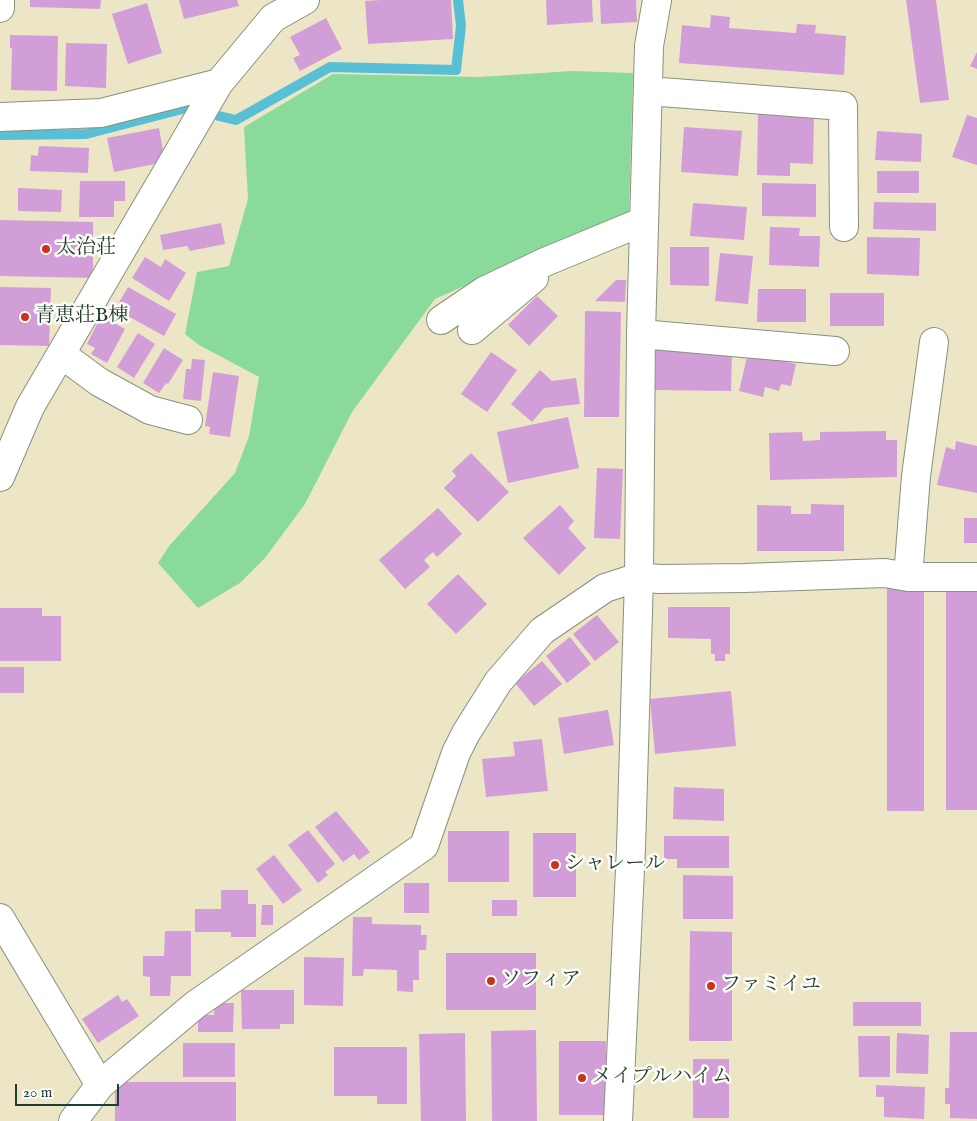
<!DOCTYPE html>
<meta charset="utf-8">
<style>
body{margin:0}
#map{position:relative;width:977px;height:1121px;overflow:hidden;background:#ece6c7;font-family:"IM FELL English",serif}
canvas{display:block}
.scale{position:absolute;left:15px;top:1084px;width:104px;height:22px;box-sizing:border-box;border:2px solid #1f3d34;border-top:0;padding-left:6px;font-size:15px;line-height:18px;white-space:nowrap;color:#1f3d34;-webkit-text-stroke:4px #fdfcf7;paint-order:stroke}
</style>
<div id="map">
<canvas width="977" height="1121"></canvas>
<div class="scale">20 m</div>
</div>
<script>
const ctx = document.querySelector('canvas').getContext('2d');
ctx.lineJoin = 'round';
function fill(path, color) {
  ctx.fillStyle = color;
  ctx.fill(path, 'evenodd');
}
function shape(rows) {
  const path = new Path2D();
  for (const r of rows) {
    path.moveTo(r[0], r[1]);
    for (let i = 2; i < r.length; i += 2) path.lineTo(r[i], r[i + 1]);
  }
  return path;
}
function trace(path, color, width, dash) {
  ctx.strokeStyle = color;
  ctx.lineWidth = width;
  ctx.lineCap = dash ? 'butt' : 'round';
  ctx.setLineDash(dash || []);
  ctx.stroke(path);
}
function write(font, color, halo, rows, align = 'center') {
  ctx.font = font + ' "IM FELL English","Noto Serif JP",serif';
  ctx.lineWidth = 5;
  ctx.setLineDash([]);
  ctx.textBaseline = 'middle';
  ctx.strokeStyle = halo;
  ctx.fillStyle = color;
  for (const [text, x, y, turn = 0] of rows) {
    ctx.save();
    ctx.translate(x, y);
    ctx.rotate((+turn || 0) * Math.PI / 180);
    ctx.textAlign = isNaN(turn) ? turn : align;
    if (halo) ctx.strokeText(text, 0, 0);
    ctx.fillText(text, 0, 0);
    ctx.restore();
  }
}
fill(shape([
 [572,71,633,73,629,213,435,299,352,412,305,504,265,558,240,583,198,608,158,563,169,546,235,473,249,436,259,377,199,345,185,334,197,272,229,266,248,199,244,127,333,74,479,77]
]), '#8adb9b');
trace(shape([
 [219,116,236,120,330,67,456,70,461,26,458,0],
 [0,135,86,134,186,108]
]), '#58bfd5', 10);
fill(shape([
 [30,0,101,0,100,9,30,7],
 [179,0,237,0,239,6,184,19],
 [381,0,451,0,453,39,368,44,365,1],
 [546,0,592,0,593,22,547,25],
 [600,0,636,0,637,22,601,24],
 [906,0,936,0,949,100,920,103],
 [147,3,162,53,128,64,112,14],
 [711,15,730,17,729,28,796,33,797,24,816,25,815,33,846,36,844,75,679,63,682,25,710,28],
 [326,18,342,49,300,71,293,58,300,55,290,37],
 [10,35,58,36,57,91,11,90,12,48,10,48],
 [66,43,107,44,106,88,65,86],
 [977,52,977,69,970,66],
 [758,114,814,115,813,164,790,163,790,176,757,175],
 [967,115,977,118,977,165,952,157],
 [684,127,742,131,738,176,681,172],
 [159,128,165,162,114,172,107,138],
 [877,131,922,134,921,162,875,160],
 [39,146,89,148,88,173,30,171,31,155,38,156],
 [877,171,919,171,919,193,877,193],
 [80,181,125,181,125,201,114,201,114,217,79,217],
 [762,183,816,184,816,217,762,216],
 [18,188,62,190,61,212,18,211],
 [874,202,936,203,936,231,873,229],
 [693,203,747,207,744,240,690,236],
 [0,220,93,222,93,278,0,276],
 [221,223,225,244,190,251,187,246,163,250,160,235],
 [770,227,800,228,799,236,820,236,819,267,769,265],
 [867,237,920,238,919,276,867,274],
 [670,247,709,247,709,286,670,285],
 [720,253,753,256,748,304,715,301],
 [145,257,161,267,165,259,186,273,169,301,132,278],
 [616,280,626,280,625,302,595,301],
 [0,287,51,288,49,346,0,345],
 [128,287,176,314,164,336,115,309],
 [758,289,806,289,806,322,757,322],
 [830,293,884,293,884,326,830,326],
 [537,296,558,316,529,346,508,325],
 [585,311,621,312,619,417,584,417],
 [101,316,125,329,107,363,91,354,95,348,87,344],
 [138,333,155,344,134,378,117,367],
 [164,348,183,360,168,384,166,383,159,393,143,383],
 [656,350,732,352,731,391,655,390],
 [491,352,517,370,487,412,461,394],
 [748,353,796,364,791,386,781,384,779,391,765,387,763,397,739,391],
 [192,359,205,360,201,401,183,399,186,369,191,369],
 [540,370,552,381,576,378,580,404,544,408,532,422,511,404],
 [213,372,239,376,230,437,209,434,210,427,205,426],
 [568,417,579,468,508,483,497,432],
 [886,431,886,440,897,440,897,477,770,480,769,433,802,432,803,441,820,440,820,432],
 [956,441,977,446,977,493,937,485,946,447,955,450],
 [471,453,509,492,478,522,444,488,456,476,452,471],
 [597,468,623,469,620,539,594,538],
 [811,504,844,505,844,551,757,551,757,505,791,506,791,514,811,514],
 [560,505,574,521,568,528,586,548,559,575,523,538],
 [438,508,462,534,437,557,433,552,424,560,430,567,405,589,379,560],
 [964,518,977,518,977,543,964,543],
 [458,574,487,604,456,634,427,604],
 [946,586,977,586,977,810,946,810],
 [887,587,924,587,924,811,887,811],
 [668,607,730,607,730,654,725,654,725,661,715,661,715,654,711,654,711,639,668,638],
 [0,608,42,608,42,616,61,616,61,661,0,661],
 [597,615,619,642,595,661,573,634],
 [570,637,591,664,567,683,546,656],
 [542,661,562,684,534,706,515,683],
 [0,667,24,667,24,693,0,693],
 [731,691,736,746,655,754,650,699],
 [608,710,614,745,564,754,558,718],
 [542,739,548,791,486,797,482,759,515,756,513,742],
 [674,787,724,789,724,821,673,819],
 [336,811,370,852,359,860,354,854,343,862,315,827],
 [308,830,335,864,325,872,328,875,318,883,288,845],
 [448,831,509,831,509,882,448,882],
 [533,833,576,833,576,897,533,897],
 [664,836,729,836,729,868,677,868,677,859,664,859],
 [274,855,302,890,283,904,256,869],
 [683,875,733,876,733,919,683,919],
 [404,883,429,883,429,913,404,913],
 [221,890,248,890,248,904,256,904,256,937,231,937,231,932,195,932,195,909,221,909],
 [492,900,517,900,517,916,492,916],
 [262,905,273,905,273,925,261,925],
 [353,917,372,917,372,924,421,925,421,935,427,935,426,950,419,950,419,980,413,980,413,992,397,991,397,970,364,969,363,976,352,976],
 [165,931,191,931,191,976,171,976,170,996,150,996,150,977,143,976,143,956,164,956],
 [690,931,732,932,732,1041,689,1041],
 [446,953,536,953,536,1010,446,1010],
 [304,957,344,958,343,1006,304,1005],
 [241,990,294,990,294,1024,280,1024,280,1029,242,1029],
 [118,995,122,1002,127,999,139,1016,98,1043,82,1019],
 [853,1002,921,1002,921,1026,853,1026],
 [215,1003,234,1003,233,1032,198,1032,198,1015,214,1015],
 [536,1030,537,1121,492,1121,491,1031],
 [950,1032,977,1032,977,1119,950,1118,950,1104,945,1104,945,1088,949,1088],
 [465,1033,466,1121,421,1121,419,1034],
 [897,1033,929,1035,928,1074,896,1073],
 [858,1036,890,1036,890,1077,859,1077],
 [559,1041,606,1041,606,1115,559,1115],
 [183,1043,235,1043,235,1077,183,1077],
 [334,1047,407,1047,407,1104,377,1104,377,1096,334,1096],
 [693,1059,729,1059,729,1118,693,1118],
 [115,1082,236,1082,236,1121,115,1121],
 [876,1085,925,1087,924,1119,884,1117,884,1097,876,1097]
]), '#d29ed8');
const minor = shape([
 [0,8,0,0],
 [648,91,843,106,844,227],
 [0,117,101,113,219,83],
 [441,320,484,291,545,262,644,221],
 [472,330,534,278],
 [641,334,835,351],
 [61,354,99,382,150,410,188,420],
 [0,477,30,407,219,83,273,18,305,0],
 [908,577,916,476,934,342],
 [0,918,100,1085],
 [73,1121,100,1085,195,1005,424,846,456,753,466,733,498,682,542,631,605,588,639,577,659,579,744,578,885,573,908,577,977,577],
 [618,1121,631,848,639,577,641,334,649,46,657,0]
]);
trace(minor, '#86927e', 30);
trace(minor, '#fff', 28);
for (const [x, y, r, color] of [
 [46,249,5,"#c8321e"],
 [25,317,5,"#c8321e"],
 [555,865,5,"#c8321e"],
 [491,981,5,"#c8321e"],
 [711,986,5,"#c8321e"],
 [582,1078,5,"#c8321e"]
]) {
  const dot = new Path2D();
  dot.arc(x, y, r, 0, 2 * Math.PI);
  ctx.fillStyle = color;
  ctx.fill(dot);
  trace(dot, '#fdfcf7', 2);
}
write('20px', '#1f3d34', '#fdfcf7', [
 ["太治荘",56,249],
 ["青恵荘B棟",35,317],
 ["シャレール",565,865],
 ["ソフィア",501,981],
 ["ファミイユ",721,986],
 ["メイプルハイム",592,1078]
], 'left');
</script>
